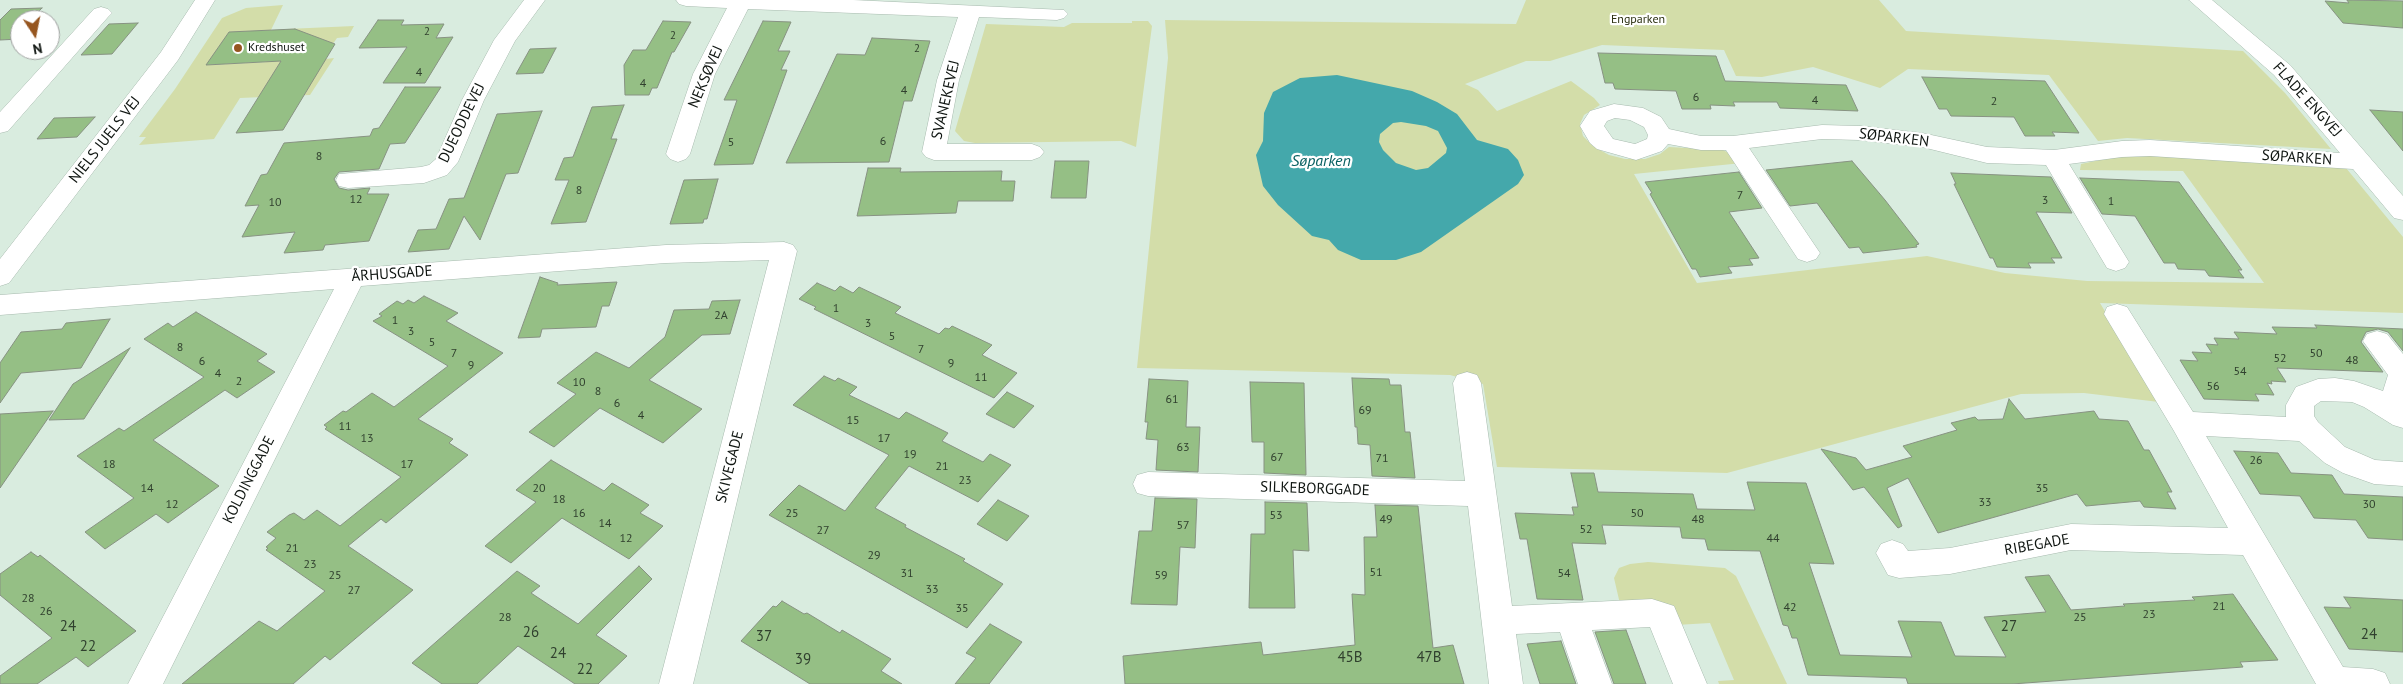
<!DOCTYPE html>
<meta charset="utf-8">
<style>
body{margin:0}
#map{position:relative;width:2403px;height:684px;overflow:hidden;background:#d9ecdf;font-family:"PT Sans",sans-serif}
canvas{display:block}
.north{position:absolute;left:10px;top:10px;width:50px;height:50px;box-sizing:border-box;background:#fff;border:1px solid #9fa1a0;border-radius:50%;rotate:169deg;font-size:14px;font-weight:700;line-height:20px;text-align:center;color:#0f1511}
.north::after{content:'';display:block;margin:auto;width:18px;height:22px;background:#965620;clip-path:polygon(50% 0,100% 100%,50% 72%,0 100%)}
</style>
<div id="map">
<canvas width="2403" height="684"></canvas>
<div class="north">N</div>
</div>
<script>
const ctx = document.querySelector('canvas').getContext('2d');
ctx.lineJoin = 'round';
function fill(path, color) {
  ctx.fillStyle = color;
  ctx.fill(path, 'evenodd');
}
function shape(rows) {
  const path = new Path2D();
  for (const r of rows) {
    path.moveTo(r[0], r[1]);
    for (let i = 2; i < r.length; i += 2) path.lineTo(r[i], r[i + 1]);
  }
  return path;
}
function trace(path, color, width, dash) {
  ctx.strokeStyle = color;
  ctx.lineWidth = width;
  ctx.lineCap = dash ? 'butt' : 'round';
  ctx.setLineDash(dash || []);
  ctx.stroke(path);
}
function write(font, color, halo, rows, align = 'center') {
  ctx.font = font + ' "PT Sans",sans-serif';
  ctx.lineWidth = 4.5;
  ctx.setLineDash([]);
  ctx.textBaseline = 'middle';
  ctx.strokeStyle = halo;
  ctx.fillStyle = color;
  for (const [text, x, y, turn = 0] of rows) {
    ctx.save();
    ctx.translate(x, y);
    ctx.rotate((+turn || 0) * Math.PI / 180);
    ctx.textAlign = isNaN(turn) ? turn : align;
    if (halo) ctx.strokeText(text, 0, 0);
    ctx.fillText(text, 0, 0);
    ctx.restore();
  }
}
fill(shape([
 [1526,0,1879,0,1906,31,2243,51,2285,93,2331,149,2127,138,2098,141,2049,75,1908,69,1880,88,1813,67,1762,77,1736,76,1724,50,1602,45,1550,61,1526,61,1465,84,1478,90,1497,111,1571,81,1594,98,1600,105,1584,115,1580,124,1583,136,1593,146,1609,155,1625,159,1645,159,1660,154,1669,147,1723,150,1740,159,1742,163,1634,174,1697,283,1927,256,2005,273,2087,281,2264,283,2183,171,2080,170,2081,164,2124,155,2152,155,2346,168,2403,237,2403,313,2100,303,2159,402,2084,393,2021,394,1727,473,1497,467,1483,384,1450,375,1137,368,1168,58,1165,20,1516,24],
 [283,5,271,30,207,65,266,62,287,29,354,26,348,37,337,38,326,54,326,59,334,58,310,95,240,98,214,139,139,145,146,137,139,137,175,89,222,18,246,8],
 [1132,21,1148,21,1152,26,1136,147,1121,141,975,143,964,141,955,131,986,24,1064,27,1072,23,1132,23],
 [1648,562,1725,568,1736,576,1787,684,1719,684,1718,681,1734,680,1710,623,1676,625,1620,604,1614,578,1619,568,1630,564]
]), '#d3dda9');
fill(shape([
 [1337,75,1412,91,1437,102,1457,114,1477,140,1508,149,1518,160,1524,175,1518,184,1421,252,1396,260,1361,260,1338,250,1329,240,1312,236,1278,205,1263,186,1256,155,1263,141,1264,113,1273,92,1300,78],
 [1401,122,1426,126,1438,131,1447,148,1446,153,1428,168,1416,170,1396,163,1383,150,1379,142,1380,134,1393,123]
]), '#44a8ab');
const building = shape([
 [2347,0,2403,1,2403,28,2343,23,2325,1,2349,3,2347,0],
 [42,8,30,20,20,20,20,39,0,40,0,20,11,9,42,8],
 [378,20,404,20,401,25,444,24,436,38,453,37,425,83,383,83,407,47,359,48,378,20],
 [663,21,691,22,674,52,672,52,657,88,652,88,649,95,625,95,624,65,633,50,646,50,663,21],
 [763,21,791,22,778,51,790,51,781,70,787,70,753,164,714,165,737,100,724,100,763,21],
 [138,23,112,54,81,55,109,24,138,23],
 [295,29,335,44,283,130,236,133,281,61,206,65,229,32,295,29],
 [872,38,930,41,912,101,904,101,889,162,786,163,837,54,865,55,872,38],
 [556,48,543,73,516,74,530,49,556,48],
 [1598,53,1716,56,1725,81,1846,85,1858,111,1780,108,1777,102,1733,102,1735,106,1710,105,1711,109,1682,109,1676,91,1615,89,1613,83,1605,83,1598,53],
 [1922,77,2045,81,2079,133,2052,132,2055,136,2025,136,2014,117,1951,116,1947,109,1939,109,1922,77],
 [405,87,441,87,405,143,390,144,379,169,339,172,334,179,339,188,348,190,370,188,367,194,389,194,369,241,325,245,323,250,284,253,295,232,242,237,259,205,245,206,261,175,267,174,284,143,370,136,373,129,379,128,405,87],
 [624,105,611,139,617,139,586,222,551,224,569,180,555,180,564,158,573,157,592,107,624,105],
 [2370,110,2403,112,2403,151,2370,110],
 [542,111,518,173,506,174,480,240,464,216,449,249,408,252,418,230,436,229,449,199,464,198,497,114,542,111],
 [95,117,77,137,37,139,54,118,95,117],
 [1055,161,1089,161,1086,198,1051,198,1055,161],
 [1852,161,1885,200,1919,244,1916,245,1917,247,1863,253,1859,247,1849,248,1817,203,1790,206,1766,170,1852,161],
 [868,168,901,168,900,172,1002,171,1001,181,1015,181,1013,201,958,201,956,213,857,216,868,168],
 [1739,172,1762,208,1729,212,1759,258,1749,259,1753,265,1728,267,1732,273,1700,277,1696,269,1692,269,1650,194,1652,193,1645,182,1739,172],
 [1951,173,2051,177,2072,213,2036,212,2062,258,2051,258,2055,263,2028,263,2031,268,1997,267,1993,258,1990,258,1954,184,1956,184,1951,173],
 [2080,178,2179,182,2242,270,2238,270,2244,278,2209,276,2205,270,2178,269,2175,263,2164,263,2135,216,2102,214,2080,178],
 [718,179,707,219,704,219,703,223,670,224,684,180,718,179],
 [540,277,558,283,557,285,617,282,609,306,602,306,596,327,542,329,540,337,518,338,540,277],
 [817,283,835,291,840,286,853,293,859,287,901,307,895,313,939,334,945,328,949,329,952,326,992,345,982,355,1017,373,994,398,814,309,816,307,799,299,817,283],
 [424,296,458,313,446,321,503,353,418,419,453,439,449,443,468,455,386,523,381,519,348,546,413,590,330,660,325,656,293,684,182,684,259,621,277,631,325,591,266,550,268,548,266,547,276,538,267,532,289,515,294,513,304,520,317,510,340,526,401,477,325,429,327,427,324,425,343,411,346,412,372,393,394,407,448,366,373,321,382,316,379,314,397,301,403,304,408,300,414,303,424,296],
 [740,300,730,334,702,335,649,380,702,409,663,443,600,408,554,447,529,432,576,394,557,383,596,352,629,368,665,337,674,310,709,309,712,301,740,300],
 [196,312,267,354,257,361,275,372,237,398,225,390,153,440,219,486,168,523,156,514,105,549,85,532,134,498,77,456,119,428,124,431,204,377,144,339,168,323,173,327,196,312],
 [110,319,81,368,21,373,0,403,0,363,21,332,62,329,66,323,110,319],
 [2315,325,2403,329,2403,351,2388,332,2378,329,2366,332,2361,342,2383,372,2277,368,2286,382,2271,381,2272,384,2267,383,2274,395,2255,394,2259,401,2204,399,2180,360,2198,361,2192,352,2212,353,2206,344,2218,345,2214,338,2239,339,2234,332,2277,334,2272,327,2317,328,2315,325],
 [130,348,84,419,49,420,73,384,130,348],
 [824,376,835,381,838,378,857,387,849,395,899,419,906,412,948,433,942,441,983,462,990,454,1011,465,978,502,909,466,875,508,906,525,905,527,965,559,963,561,1003,584,967,628,769,515,799,485,845,511,889,455,793,405,824,376],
 [1352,378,1389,379,1390,385,1401,385,1405,432,1410,432,1415,478,1372,476,1370,445,1358,444,1357,427,1355,427,1352,378],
 [1149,379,1188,381,1186,427,1200,427,1198,472,1156,470,1158,440,1146,439,1148,422,1145,422,1149,379],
 [1250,382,1304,383,1306,475,1264,473,1264,442,1252,442,1250,382],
 [1007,392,1034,406,1014,428,986,414,1007,392],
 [2009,399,2025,419,2094,411,2099,419,2128,421,2144,450,2149,450,2172,492,2167,492,2176,509,2144,507,2140,501,2086,506,2077,494,1938,533,1908,478,1887,488,1902,526,1898,528,1864,487,1853,490,1821,449,1856,458,1866,470,1912,457,1903,446,1957,430,1951,423,1975,417,1978,420,2003,419,2009,399],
 [53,411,0,488,0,414,53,411],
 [2234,451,2278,453,2291,473,2332,475,2344,494,2403,497,2403,540,2368,538,2356,520,2314,518,2300,496,2260,494,2234,451],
 [551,460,604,491,612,483,649,505,640,513,663,526,629,559,562,518,511,563,485,546,536,502,516,490,551,460],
 [1571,473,1594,473,1598,492,1693,494,1697,509,1755,510,1747,482,1806,483,1834,564,1809,563,1840,655,1912,657,1898,621,1941,622,1955,656,2006,657,1984,617,2046,612,2025,577,2049,575,2071,610,2125,606,2123,604,2195,600,2192,597,2233,594,2278,660,2240,662,2243,667,2012,684,1908,684,1906,678,1808,675,1797,638,1792,638,1788,626,1783,625,1760,551,1708,550,1705,539,1682,538,1680,527,1602,525,1606,544,1572,543,1583,600,1537,599,1527,539,1520,539,1515,513,1574,515,1572,507,1578,507,1571,473],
 [1155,498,1197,499,1195,548,1180,547,1177,605,1131,604,1139,531,1152,531,1155,498],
 [998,500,1029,516,1007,541,977,524,998,500],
 [1265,502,1307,503,1309,551,1293,550,1295,608,1249,608,1251,534,1265,534,1265,502],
 [1375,505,1418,506,1433,648,1453,645,1464,684,1125,684,1123,656,1261,642,1263,655,1355,645,1352,594,1365,595,1364,537,1377,537,1375,505],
 [31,552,38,557,40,555,136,631,88,667,76,657,37,684,0,684,0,676,52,638,0,595,0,574,31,552],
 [639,566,652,579,596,635,627,656,598,684,575,684,518,646,477,684,442,684,412,663,517,571,540,586,531,593,578,624,639,566],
 [2344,597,2403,600,2403,652,2349,649,2324,607,2351,608,2344,597],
 [782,601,804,614,807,613,840,633,842,630,891,659,881,671,902,684,810,684,741,641,773,606,776,607,782,601],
 [990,624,1022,642,989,684,955,684,976,658,966,653,990,624],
 [1626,630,1646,684,1614,684,1595,632,1626,630],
 [1561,641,1576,684,1540,684,1527,644,1561,641]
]);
fill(building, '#95bf85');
trace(building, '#879282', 1);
const minor = shape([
 [195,0,215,0,178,60,9,283,0,286,0,259,161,52,195,0],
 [524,0,545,0,515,41,484,100,458,162,447,175,424,183,348,188,339,186,336,180,339,174,421,167,429,165,436,159,462,100,494,40,524,0],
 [676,0,853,0,1064,10,1068,14,1064,18,1057,20,979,17,959,80,947,144,1032,144,1040,147,1044,152,1040,157,1032,160,934,160,926,157,922,152,937,80,958,17,748,9,715,74,690,154,686,159,678,162,670,159,666,154,693,74,727,8,686,6,679,4,676,0],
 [2189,0,2212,0,2290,65,2403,196,2403,220,2394,218,2353,169,2150,156,2122,157,2069,164,2129,262,2125,268,2116,271,2107,268,2046,165,1987,163,1922,147,1860,140,1822,139,1749,148,1820,253,1816,259,1807,262,1798,259,1726,150,1701,150,1668,144,1662,151,1636,160,1597,149,1590,143,1580,126,1590,111,1614,104,1643,108,1661,117,1669,129,1701,136,1733,136,1822,125,1860,126,1922,133,1987,147,2054,150,2122,141,2150,140,2340,153,2274,75,2189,0],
 [1615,118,1630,120,1644,127,1648,135,1647,139,1635,144,1613,139,1604,126,1607,121,1615,118],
 [101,7,108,9,112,13,108,17,8,131,0,133,0,112,94,9,101,7],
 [784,242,793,245,797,251,693,684,659,684,769,260,666,263,361,286,163,684,128,684,334,289,0,315,0,295,666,245,784,242],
 [2117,304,2127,307,2193,412,2286,417,2286,405,2296,387,2318,379,2335,378,2354,381,2383,391,2388,375,2363,341,2367,334,2377,331,2387,334,2403,354,2403,428,2393,425,2364,407,2352,402,2321,401,2314,406,2314,416,2318,422,2345,447,2375,460,2403,462,2403,486,2374,484,2343,473,2325,463,2299,441,2206,436,2343,667,2373,669,2385,673,2390,684,2316,684,2243,555,2071,550,1950,574,1899,578,1888,575,1876,553,1881,544,1892,540,1903,544,1908,551,1950,548,2071,524,2228,528,2174,431,2104,314,2107,307,2117,304],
 [1467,372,1477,375,1481,383,1512,606,1652,599,1674,606,1707,684,1673,684,1650,627,1592,630,1612,684,1578,684,1560,632,1516,634,1523,684,1489,684,1468,506,1148,496,1137,493,1133,484,1137,475,1148,472,1465,481,1453,383,1457,375,1467,372]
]);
trace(minor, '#a7baae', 1);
fill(minor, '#fff');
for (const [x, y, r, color] of [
 [238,48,5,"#965620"]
]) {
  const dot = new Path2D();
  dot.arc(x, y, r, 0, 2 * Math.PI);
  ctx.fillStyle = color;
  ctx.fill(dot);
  trace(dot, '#fff', 2);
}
write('11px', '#30402e', null, [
 ["2",427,32],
 ["2",673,36],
 ["2",917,49]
]);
write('12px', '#2c3112', '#fff', [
 ["Engparken",1638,20]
]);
write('12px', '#0f1511', '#fff', [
 ["Kredshuset",248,48]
], 'left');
write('12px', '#30402e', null, [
 ["4",419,73],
 ["4",643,84],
 ["4",904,91],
 ["6",1696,98],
 ["4",1815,101],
 ["2",1994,102],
 ["6",883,142],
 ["5",731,143],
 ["8",319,157],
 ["8",579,191],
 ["7",1740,196],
 ["12",356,200],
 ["3",2045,201],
 ["1",2111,202],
 ["10",275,203],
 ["1",836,309],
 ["2A",721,316],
 ["1",395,321],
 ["3",868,324],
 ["3",411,332],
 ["5",892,337],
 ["5",432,343],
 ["8",180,348],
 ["7",921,350],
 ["7",454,354],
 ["50",2316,354],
 ["52",2280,359],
 ["48",2352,361],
 ["6",202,362],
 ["9",951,364],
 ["9",471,366],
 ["54",2240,372],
 ["4",218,374],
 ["11",981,378],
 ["2",239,382],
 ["10",579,383],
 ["56",2213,387],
 ["8",598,392],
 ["61",1172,400],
 ["6",617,404],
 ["69",1365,411],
 ["4",641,416],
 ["15",853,421],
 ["11",345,427],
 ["13",367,439],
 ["17",884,439],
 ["63",1183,448],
 ["19",910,455],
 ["67",1277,458],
 ["71",1382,459],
 ["26",2256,461],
 ["18",109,465],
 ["17",407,465],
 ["21",942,467],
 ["23",965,481],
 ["14",147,489],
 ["20",539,489],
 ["35",2042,489],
 ["18",559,500],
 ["33",1985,503],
 ["12",172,505],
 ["30",2369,505],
 ["16",579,514],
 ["25",792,514],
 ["50",1637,514],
 ["53",1276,516],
 ["49",1386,520],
 ["48",1698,520],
 ["14",605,524],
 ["57",1183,526],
 ["52",1586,530],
 ["27",823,531],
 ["12",626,539],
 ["44",1773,539],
 ["21",292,549],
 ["29",874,556],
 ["23",310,565],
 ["51",1376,573],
 ["31",907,574],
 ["54",1564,574],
 ["25",335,576],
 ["59",1161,576],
 ["33",932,590],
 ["27",354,591],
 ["28",28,599],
 ["21",2219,607],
 ["42",1790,608],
 ["35",962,609],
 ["26",46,612],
 ["23",2149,615],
 ["28",505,618],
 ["25",2080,618]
]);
write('15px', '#0f1511', '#fff', [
 ["NEKSØVEJ",706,77,-67],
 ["SVANEKEVEJ",946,100,-77],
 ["FLADE ENGVEJ",2307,100,48],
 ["DUEODDEVEJ",462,123,-64],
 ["SØPARKEN",1894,138,7],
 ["NIELS JUELS VEJ",105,140,-52],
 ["SØPARKEN",2297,158,4],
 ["ÅRHUSGADE",392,274,-4],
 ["SKIVEGADE",730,467,-76],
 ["KOLDINGGADE",249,480,-63],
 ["SILKEBORGGADE",1315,489,2],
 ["RIBEGADE",2037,545,-10]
]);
write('15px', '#30402e', null, [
 ["24",68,627],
 ["27",2009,627],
 ["26",531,633],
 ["24",2369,635],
 ["37",764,637],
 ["22",88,647],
 ["24",558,654],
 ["45B",1350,658],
 ["47B",1429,658],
 ["39",803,660],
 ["22",585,670]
]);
write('italic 16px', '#096062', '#fff', [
 ["Søparken",1321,161]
]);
</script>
